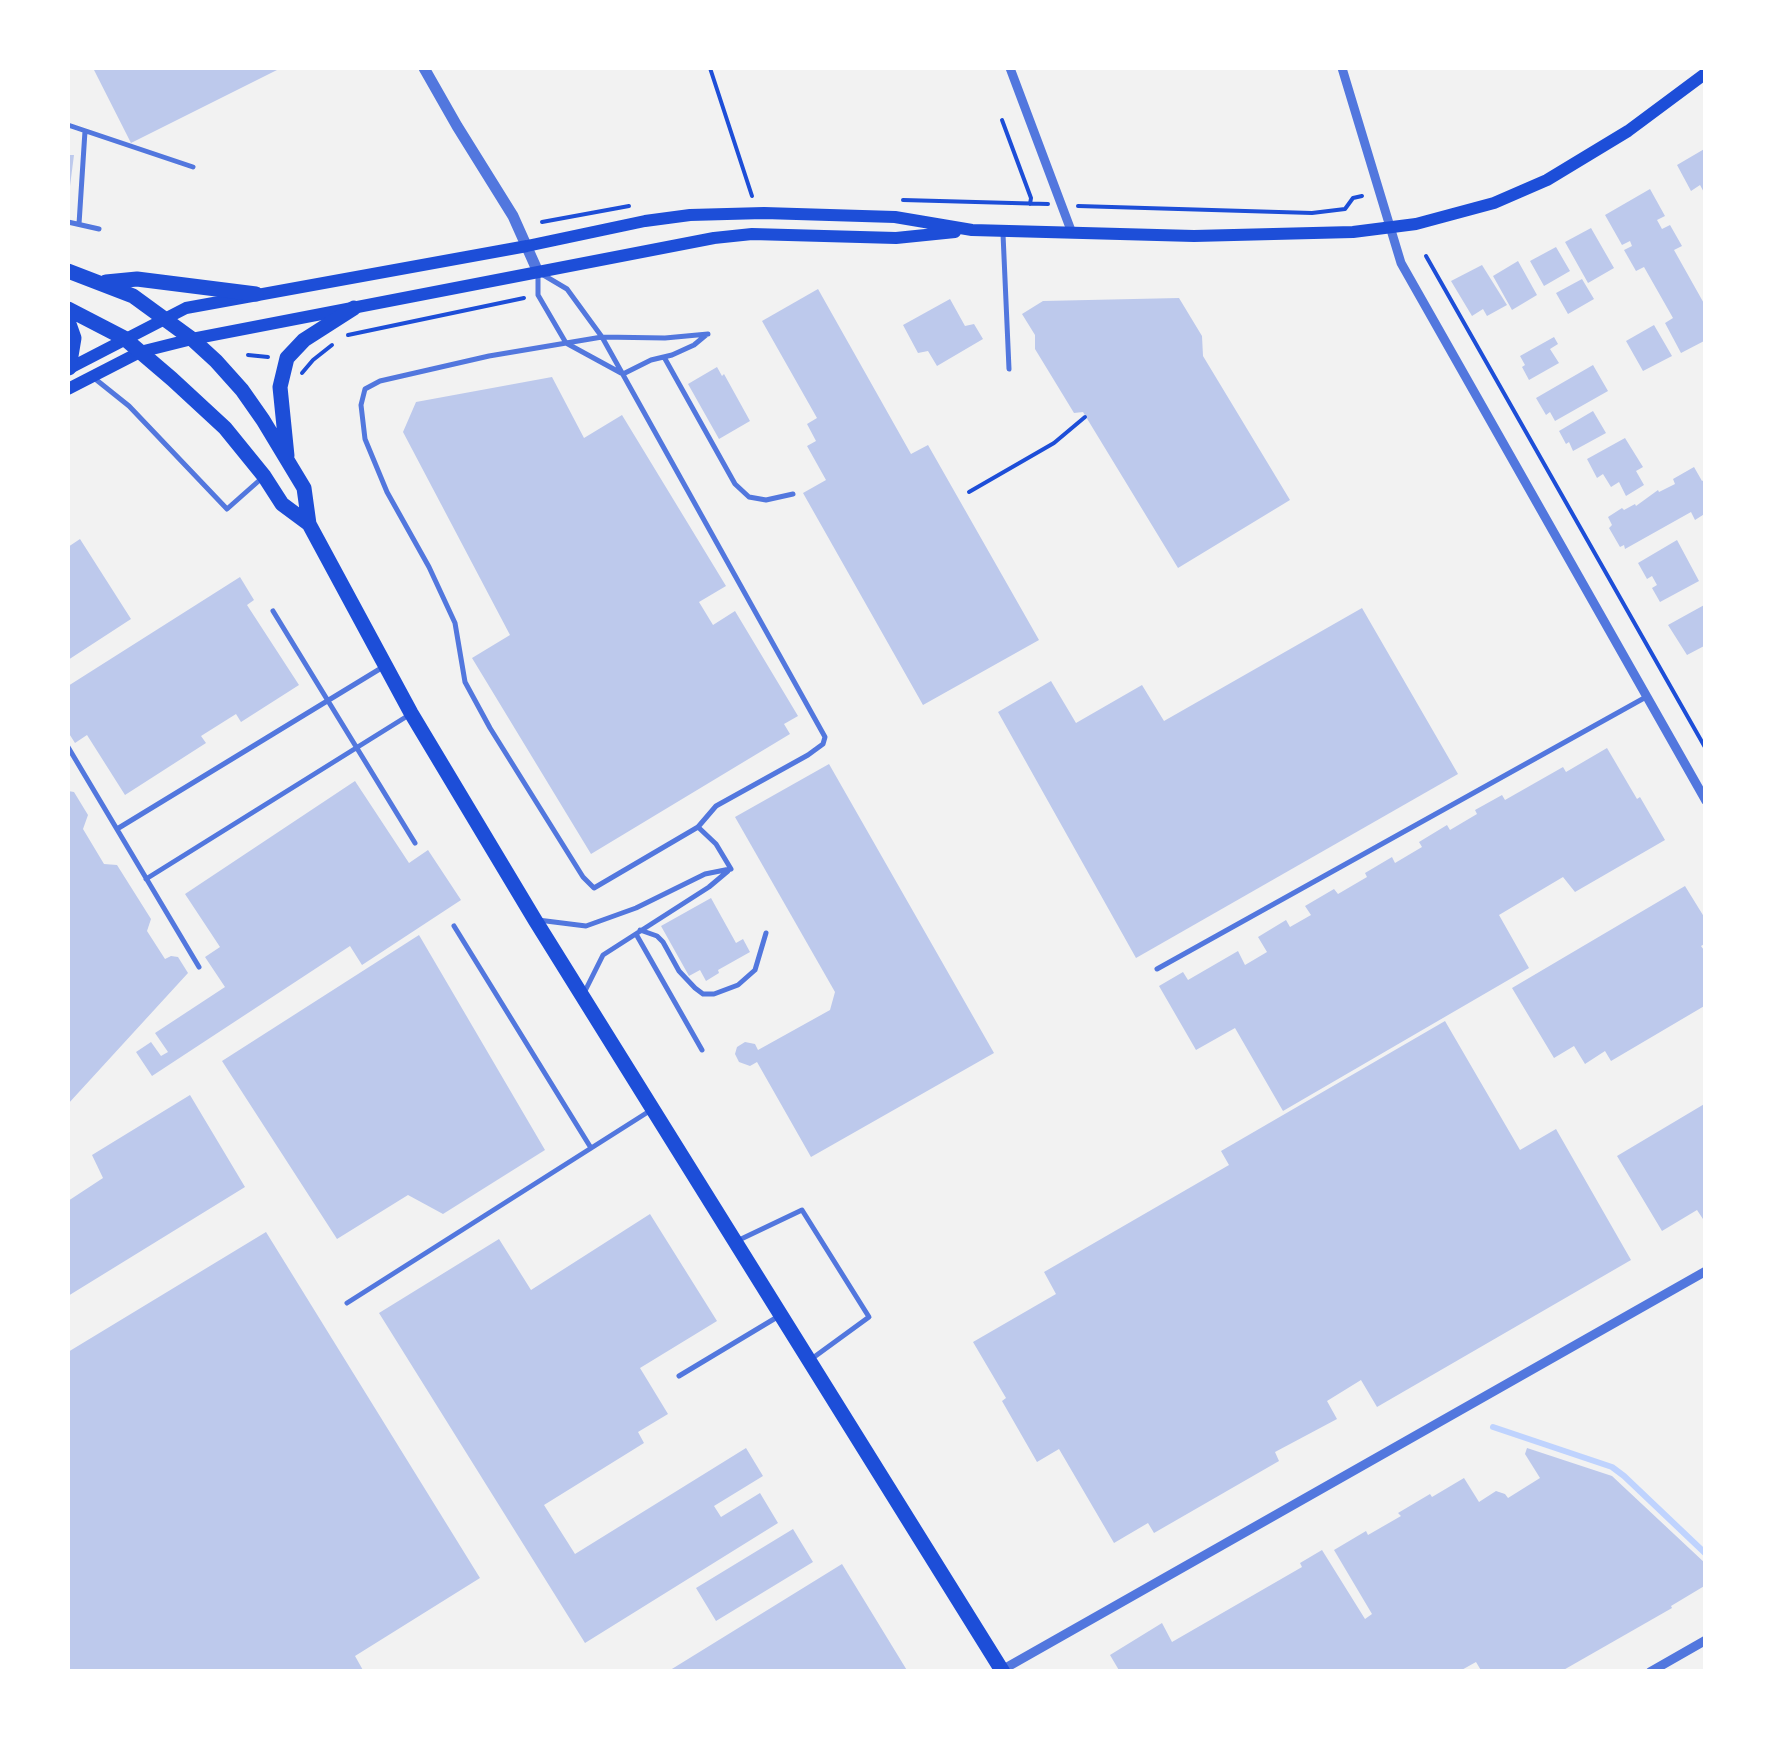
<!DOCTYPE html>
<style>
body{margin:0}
#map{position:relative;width:1773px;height:1739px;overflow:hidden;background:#f2f2f2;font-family:Roboto,sans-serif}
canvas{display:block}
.frame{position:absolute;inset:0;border:70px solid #fff;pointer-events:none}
</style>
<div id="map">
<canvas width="1773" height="1739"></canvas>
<div class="frame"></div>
</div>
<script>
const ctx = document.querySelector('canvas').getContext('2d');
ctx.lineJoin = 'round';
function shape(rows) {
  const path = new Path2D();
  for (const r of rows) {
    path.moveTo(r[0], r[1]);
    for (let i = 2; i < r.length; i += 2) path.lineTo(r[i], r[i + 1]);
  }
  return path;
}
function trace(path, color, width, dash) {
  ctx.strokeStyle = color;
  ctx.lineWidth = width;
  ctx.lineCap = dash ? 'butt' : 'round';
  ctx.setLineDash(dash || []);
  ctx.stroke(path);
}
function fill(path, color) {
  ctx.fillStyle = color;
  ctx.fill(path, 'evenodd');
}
trace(shape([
 [1493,1427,1612,1467,1624,1476,1706,1554]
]), '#bfd3fe', 6);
fill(shape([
 [93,68,281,68,131,143],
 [1706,148,1706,196,1700,185,1691,191,1677,165],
 [68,155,74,155,70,186,68,186],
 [1650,189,1665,216,1657,220,1662,229,1670,225,1682,246,1674,250,1706,307,1706,340,1681,353,1665,323,1673,318,1644,267,1636,271,1624,250,1632,246,1630,241,1622,245,1605,215],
 [1591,228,1614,268,1588,283,1565,242],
 [1556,247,1570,271,1544,286,1530,261],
 [1518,261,1537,295,1512,310,1493,276],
 [1482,265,1507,305,1487,316,1483,309,1472,316,1451,281],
 [1582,279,1594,299,1568,314,1556,293],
 [818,289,911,454,928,445,1039,640,923,705,803,493,826,480,807,446,816,441,807,424,817,418,762,321],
 [1179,298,1202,336,1203,356,1290,500,1178,568,1083,412,1074,413,1035,349,1035,335,1022,314,1043,301],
 [950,299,965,326,974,324,983,339,937,366,928,351,918,353,903,325],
 [1654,325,1672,356,1643,371,1626,341],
 [1554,337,1558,344,1550,349,1559,363,1529,380,1522,367,1525,365,1520,356],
 [1593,365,1608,391,1555,421,1550,412,1546,415,1536,398],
 [717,367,722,376,724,374,750,421,719,439,688,384],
 [552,377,584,438,622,415,726,586,699,602,713,625,735,611,798,716,784,724,790,734,591,854,472,658,510,635,403,432,416,402],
 [1593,411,1606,433,1573,451,1569,442,1566,444,1559,431],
 [1625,438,1643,467,1636,471,1644,485,1626,496,1619,482,1611,487,1603,474,1597,478,1587,459],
 [1694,467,1702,481,1706,479,1706,513,1695,520,1691,512,1625,549,1624,545,1620,547,1609,528,1612,525,1608,517,1622,508,1624,510,1635,504,1636,506,1658,490,1659,492,1675,484,1673,479],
 [80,539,131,619,68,660,68,547],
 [1677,540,1699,581,1660,602,1652,588,1657,585,1652,576,1647,579,1638,563],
 [240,577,254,600,247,605,299,685,241,722,236,714,201,736,206,743,125,795,87,735,75,743,68,732,68,686],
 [1706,604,1706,645,1687,655,1668,625],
 [1362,608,1458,774,1136,958,998,712,1051,681,1076,723,1142,685,1164,721],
 [1607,748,1637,799,1640,797,1665,840,1575,892,1563,877,1499,915,1529,968,1283,1111,1235,1028,1196,1050,1159,986,1183,972,1188,980,1238,951,1245,965,1267,952,1258,937,1286,920,1290,927,1311,915,1305,906,1334,889,1338,894,1367,877,1365,873,1392,857,1395,863,1422,847,1419,842,1447,825,1450,830,1477,814,1475,810,1502,795,1505,800,1563,767,1566,772],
 [829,764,994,1053,811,1157,757,1062,750,1066,739,1062,735,1054,737,1047,745,1042,755,1044,758,1050,830,1010,835,992,735,817],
 [355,781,409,863,428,850,461,900,362,965,350,946,152,1076,136,1052,151,1042,161,1056,168,1052,155,1033,225,987,205,957,220,947,185,894],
 [68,791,74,792,88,815,83,829,104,864,117,865,151,919,147,931,165,959,171,956,178,957,188,973,68,1104],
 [1685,886,1706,920,1706,943,1701,946,1706,953,1706,1005,1611,1061,1605,1051,1585,1064,1574,1046,1554,1058,1512,988],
 [711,898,736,943,743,939,750,952,718,970,719,973,706,981,700,970,689,976,661,926],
 [419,935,545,1150,443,1214,408,1195,337,1239,222,1061],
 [1445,1021,1520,1150,1556,1129,1631,1260,1377,1407,1361,1380,1327,1401,1337,1419,1275,1452,1279,1461,1154,1533,1148,1523,1114,1543,1059,1449,1037,1462,1002,1401,1006,1398,973,1342,1056,1294,1044,1272,1229,1165,1221,1151],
 [190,1095,245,1187,68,1296,68,1201,103,1178,92,1155],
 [1706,1103,1706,1218,1703,1219,1697,1210,1662,1231,1617,1156],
 [650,1214,717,1321,640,1368,668,1414,638,1432,644,1443,544,1505,575,1554,746,1448,763,1476,714,1506,721,1517,760,1493,778,1523,585,1643,379,1313,499,1239,531,1290],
 [266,1232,480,1578,355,1656,364,1672,68,1672,68,1352],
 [1527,1448,1612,1476,1706,1564,1706,1585,1671,1606,1672,1608,1560,1672,1482,1672,1476,1662,1458,1672,1120,1672,1110,1655,1162,1623,1172,1642,1302,1567,1300,1563,1322,1550,1365,1619,1372,1614,1334,1550,1366,1531,1368,1535,1401,1516,1398,1513,1430,1494,1432,1497,1464,1478,1479,1502,1496,1491,1505,1494,1508,1498,1540,1478,1525,1454],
 [793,1529,813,1562,716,1621,696,1588],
 [842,1564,908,1672,667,1672]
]), '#bdc9ec');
trace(shape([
 [710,68,752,196],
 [1002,120,1031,198,1030,204],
 [903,200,1048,204],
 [1078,206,1312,213,1345,209,1353,198,1362,196],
 [542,222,629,206],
 [1426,256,1706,749],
 [348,335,524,298],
 [248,355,268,357],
 [302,373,313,360,332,345],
 [969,492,1054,443,1085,417]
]), '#1d4ed8', 4);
trace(shape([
 [68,125,193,167],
 [68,222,99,229],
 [79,224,85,131],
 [1003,234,1009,369],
 [540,273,567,289,602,337,825,737,823,744,808,755,716,806,698,827],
 [538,275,538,295,566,343,621,373],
 [708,334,665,338,602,337,489,356,380,381,365,389,361,405,365,439,387,492,429,567,455,623,465,682,490,728,583,877,594,888,698,827,716,844,731,869],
 [664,357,735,484,749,497,766,500,793,494],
 [623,374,651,360,672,355,694,345,706,335],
 [94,378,129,406,227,509,262,478],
 [273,611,415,843],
 [68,747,199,967],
 [117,829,383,667],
 [146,879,409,715],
 [538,920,586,926,636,908,705,874,730,869],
 [454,926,591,1148],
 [640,930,657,936,663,942,679,971,695,988,703,994,714,994,738,985,755,970,766,933],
 [636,934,702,1050],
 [1157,969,1646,697],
 [584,993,603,955,709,887,728,871],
 [739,1240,802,1210,869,1317,810,1360],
 [347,1303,648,1112],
 [679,1376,779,1316]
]), '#5277de', 5);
trace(shape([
 [1010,68,1072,233],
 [1342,68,1401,263,1706,801],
 [1002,1670,1706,1271],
 [1650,1672,1706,1640]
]), '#5277de', 9);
trace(shape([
 [424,68,457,126,513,216,538,272]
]), '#5277de', 11);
trace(shape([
 [68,369,186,308,527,246,645,221,690,215,764,213,895,217,972,230,1194,236,1353,232,1416,224,1494,203,1547,180,1628,131,1706,73],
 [68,389,140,352,192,339,714,238,752,234,896,238,955,232]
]), '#1d4ed8', 12);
trace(shape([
 [68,271,133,296,192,339,216,361,242,390,263,420,304,488,309,524,411,713,535,920,1003,1672],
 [106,282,137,279,256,294],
 [68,309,124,338,172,379,225,428,264,476,282,504,309,524],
 [68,321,74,338,69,368],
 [287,456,280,387,287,358,304,340,354,308]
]), '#1d4ed8', 15);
</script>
